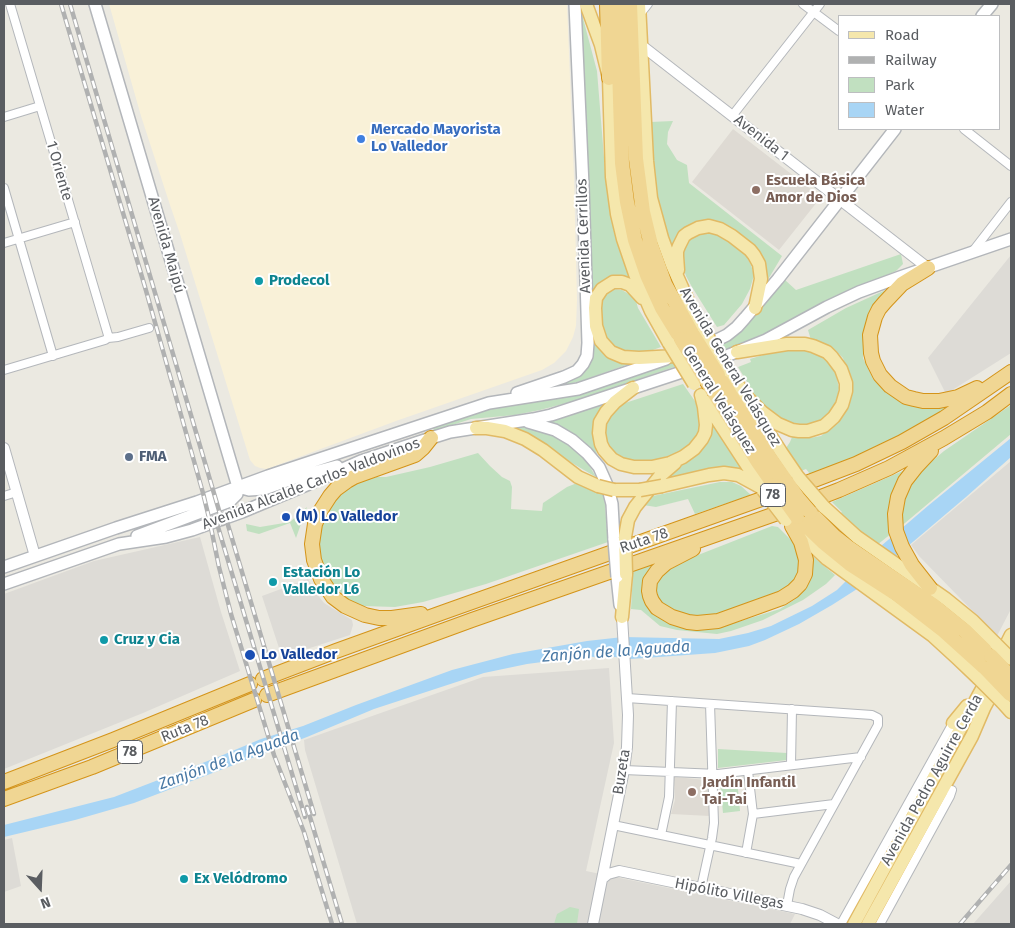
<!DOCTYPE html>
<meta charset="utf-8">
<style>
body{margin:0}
#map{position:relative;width:1015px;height:928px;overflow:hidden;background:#ebe9e1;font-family:"Fira Sans",sans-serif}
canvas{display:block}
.frame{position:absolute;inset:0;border:5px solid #5a5d61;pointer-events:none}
.legend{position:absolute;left:838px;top:15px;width:162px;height:115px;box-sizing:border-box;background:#fff;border:1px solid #bdbec0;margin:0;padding:6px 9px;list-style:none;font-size:15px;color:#5a5d61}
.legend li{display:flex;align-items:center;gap:10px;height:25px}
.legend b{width:25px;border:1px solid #bdbec0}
.north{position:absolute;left:15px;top:863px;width:50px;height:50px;-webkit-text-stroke:4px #fff;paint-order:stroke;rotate:160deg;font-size:14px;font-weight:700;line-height:20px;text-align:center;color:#5a5d61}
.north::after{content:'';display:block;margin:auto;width:18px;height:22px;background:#5a5d61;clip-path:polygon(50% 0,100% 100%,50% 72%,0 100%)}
</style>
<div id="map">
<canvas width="1015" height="928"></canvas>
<div class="frame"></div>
<ul class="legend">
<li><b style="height:6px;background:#f5e7ac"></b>Road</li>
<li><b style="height:6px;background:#b0b1b1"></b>Railway</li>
<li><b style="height:14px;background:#c1e0c0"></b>Park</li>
<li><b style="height:14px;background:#a8d5f5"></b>Water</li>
</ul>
<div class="north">N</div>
</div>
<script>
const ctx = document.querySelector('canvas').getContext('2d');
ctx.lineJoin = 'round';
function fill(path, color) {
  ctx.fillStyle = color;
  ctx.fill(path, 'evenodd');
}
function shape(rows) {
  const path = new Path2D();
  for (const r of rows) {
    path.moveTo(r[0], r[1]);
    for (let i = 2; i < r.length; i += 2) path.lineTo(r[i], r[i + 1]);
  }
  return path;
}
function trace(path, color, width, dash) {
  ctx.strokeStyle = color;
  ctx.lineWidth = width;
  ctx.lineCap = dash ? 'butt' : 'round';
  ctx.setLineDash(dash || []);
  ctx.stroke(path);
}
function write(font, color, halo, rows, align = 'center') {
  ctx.font = font + ' "Fira Sans",sans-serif';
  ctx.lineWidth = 4;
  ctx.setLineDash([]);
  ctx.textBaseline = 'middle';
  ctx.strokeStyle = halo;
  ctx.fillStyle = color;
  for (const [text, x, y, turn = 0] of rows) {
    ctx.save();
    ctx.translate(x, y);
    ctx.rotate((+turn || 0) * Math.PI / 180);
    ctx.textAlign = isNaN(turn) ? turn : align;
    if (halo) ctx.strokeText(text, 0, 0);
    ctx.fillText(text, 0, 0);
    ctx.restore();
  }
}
fill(shape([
 [109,4,567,4,574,178,577,300,576,326,573,337,566,351,554,363,542,370,396,421,267,469,260,468,255,466,250,460,180,234,170,205,141,116]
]), '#f9f1d8');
fill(shape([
 [1011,255,1011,353,946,394,928,358],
 [1011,461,1011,609,997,636,919,556,911,545],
 [200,537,221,612,240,671,143,713,4,769,4,594,94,561],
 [308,579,316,593,324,603,352,620,353,625,350,635,282,657,262,596],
 [609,668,614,743,586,871,795,914,790,924,357,924,305,750,304,740,483,677],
 [12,838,21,886,4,892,4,840],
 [1011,881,1011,924,973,924]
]), '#dddbd6');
fill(shape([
 [733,129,821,197,779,250,692,182],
 [674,777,707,780,709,783,710,816,671,814,675,800]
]), '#dedad3');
fill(shape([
 [580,7,597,71,606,182,611,214,632,283,603,284,598,347,605,356,610,359,620,363,629,364,581,381,560,386,530,391,585,368],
 [673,121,668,132,667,144,677,160,687,165,689,183,782,256,766,283,766,269,763,258,756,247,736,231,719,222,706,222,671,256,652,177,650,122],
 [704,231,718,233,745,253,751,265,754,275,750,289,742,304,724,325,717,327,692,287,686,276,681,262,685,245,690,237],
 [901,254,903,264,896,271,858,288,786,324,738,345,578,400,540,410,515,415,471,419,434,431,433,427,498,403,558,396,732,337,744,328,785,280,796,290],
 [890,288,866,324,863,338,863,358,873,379,884,390,901,401,920,408,941,408,960,403,914,431,854,459,810,474,806,469,801,471,786,448,790,442,792,437,810,438,821,436,832,427,848,374,843,358,835,350,811,340,808,330,846,308],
 [613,289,622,290,632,296,636,301,638,308,661,347,642,354,622,355,604,337,600,312,602,299,604,294],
 [795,348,821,354,835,370,839,388,838,395,832,411,820,421,812,426,784,424,760,403,738,367,751,362,750,359,773,352],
 [683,384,697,404,702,423,697,436,691,443,678,453,651,461,629,461,616,456,605,441,606,416,616,406],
 [605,404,594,443,597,454,582,440,574,434,559,425,549,422],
 [1011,405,1011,434,899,528,904,490,918,473,944,451],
 [707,412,745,474,663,483,674,470,692,459,698,454,704,446],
 [520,426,554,435,570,444,584,457,596,477,572,463,550,448,509,427],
 [478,453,490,466,502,477,510,481,512,487,511,509,542,511,543,503,567,487,577,483,604,493,608,542,486,584,423,602,395,607,363,606,349,600,331,583,323,570,317,541,322,520,329,504,343,491,362,481,376,477,386,477,430,467],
 [907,469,892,533,877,545,838,515,842,512,832,502],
 [720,482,732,482,741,486,751,495,695,514,688,499,656,507,643,505,648,497],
 [307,507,296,538,290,523,259,534,247,531,246,524,260,527,290,522],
 [772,526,778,527,797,546,800,556,798,574,792,588,709,618,673,613,658,601,654,583,670,566],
 [811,555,835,575,826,584,803,600,763,620,731,631,717,634,677,630,660,626,641,610,631,609,633,572,664,559,647,602,721,627,780,609,794,600,809,581,812,568],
 [718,749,787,753,787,760,718,768],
 [737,779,740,811,723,813,720,781],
 [570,907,579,909,577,924,554,924,557,914]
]), '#c1e0c0');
fill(shape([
 [1011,438,1011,457,966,497,875,574,857,589,832,605,799,624,765,640,749,646,715,653,630,659,615,657,599,658,588,656,527,664,484,673,374,709,307,737,134,803,75,820,4,837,4,825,114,797,218,757,261,739,303,726,356,705,452,670,513,654,587,641,623,637,719,639,748,633,771,626,812,606,837,590,881,546,929,505]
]), '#a8d5f5');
const minor = shape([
 [10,4,108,335,108,338],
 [803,4,839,31],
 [640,14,648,4],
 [732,116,820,4],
 [4,117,40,106],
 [964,129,1011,166],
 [4,188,53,356],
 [4,243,75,222],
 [973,251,1011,202],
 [4,370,105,340,108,338,118,337,149,328],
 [4,496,17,492],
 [627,698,872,715,878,718,878,725,794,877,790,889,787,905],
 [791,765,792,709],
 [624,770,718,774,861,757],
 [753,814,834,804],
 [613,825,801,864],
 [661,835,669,797,672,701],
 [746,853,753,814,748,771],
 [701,888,712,838,714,823,710,704],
 [841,924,953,723],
 [880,924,950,796,952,790]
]);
const tertiary = shape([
 [641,45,928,268],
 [4,448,35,556],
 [602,879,608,874,619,871,802,909,820,915,837,924],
 [593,924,624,770,627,747,628,715,622,617]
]);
const secondary = shape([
 [95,4,238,487,237,494,230,501,137,536],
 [982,16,992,4],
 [705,346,727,335,737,327,745,318,778,279,895,129],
 [714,361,766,340,827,307,859,292,900,277,1011,239],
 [517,393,564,377,577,371,583,364,587,356,588,343,583,186,575,4],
 [528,422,555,430,572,440,587,453,599,467,607,485,612,504,614,540],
 [238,487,249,490,264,489,300,476,337,466],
 [4,567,116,528,197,502,268,476,489,403,578,389,666,359],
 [617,577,620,605],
 [4,584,119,544,166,537,192,530,242,512,309,484,361,461,431,438,450,432,533,419,551,415,694,368]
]);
const primary = shape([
 [586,4,601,45,609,78,612,177,617,214,623,239,635,274,651,311,669,343],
 [639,4,647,161,651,198,662,238,672,265,689,303,704,331],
 [678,270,677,256,677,251,679,246,684,236,688,233,698,228,709,226,720,229,732,236,750,250,754,255,759,264,761,279,755,308],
 [642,298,630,285,622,282,613,282,602,289,596,298,595,308,596,326,601,341,611,352,623,357,639,358,675,356],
 [737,352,787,344,805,344,813,346,827,352,832,357,841,369,846,383,846,391,842,405,834,417,824,426,808,431,799,431,792,430,778,424,762,412,741,391],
 [729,371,781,452,798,477],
 [633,388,615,402,606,412,600,422,599,433,601,444,604,450,612,459,621,464,634,467,652,467,670,463,683,457,694,449,702,439,705,433,706,425,704,407,701,395],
 [705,401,763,490],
 [476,428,487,428,505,431,525,439,543,450,578,477,598,486],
 [662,486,709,475,724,473,738,475,760,487],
 [614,490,640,490],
 [824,507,857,537,946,599,973,621,996,644],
 [796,530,827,559,933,636,957,658,978,678],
 [625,537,628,520,635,507,660,476,675,463],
 [622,617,626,574],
 [999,659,1011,635],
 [1002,702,1011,712],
 [953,723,967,706],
 [854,924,989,676],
 [868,924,972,736,984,708,997,684]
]);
const motorway = shape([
 [607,4,609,78],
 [617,4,622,163,627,202,635,240,647,275,662,308,681,339],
 [630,4,636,159,643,212,651,245,665,284,693,335],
 [928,268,902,284,885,302,879,309,875,317,870,335,871,353,873,361,880,375,890,386,906,397,914,399,923,401,939,401,958,397,977,388],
 [718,375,770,458,786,481],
 [706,380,758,462,774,485],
 [810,512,834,536,848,547,933,605,964,630,991,656],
 [797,517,823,542,850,564,895,593,944,631,985,668],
 [693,549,666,563,657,571,650,581,649,591,650,596,652,601,657,608,672,617,688,622,697,623,718,621,782,598,793,591,800,584,805,574,806,560,801,542,792,526],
 [930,588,912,565,902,547,896,531,895,514,898,497,905,481,916,467,931,451],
 [421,614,392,618,379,618,365,615,345,606,333,597,321,579,314,560,312,544,315,524,321,510,330,496,336,489,347,481,354,477,415,455,423,448,431,438],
 [263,679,336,651,444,612,801,485,856,464,902,442,944,418,1011,372],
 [267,695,472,620,795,507,839,490,889,468,944,438,987,412,1011,394],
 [4,782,113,740,250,684],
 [4,799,92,767,254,700]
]);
trace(minor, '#b4b7bb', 10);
trace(tertiary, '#b4b7bb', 12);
trace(secondary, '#b3b6ba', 14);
trace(primary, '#e1ba65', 15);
trace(motorway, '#d49419', 16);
trace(minor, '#fff', 8);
trace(tertiary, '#fff', 10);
trace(secondary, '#fff', 11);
trace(primary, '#f5e7ac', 12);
trace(motorway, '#f0d693', 14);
const rail = shape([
 [61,4,145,287,203,493,209,518,219,567,231,614,274,755,304,832,332,924],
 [70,4,223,524],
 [225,515,314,814],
 [215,517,305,817],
 [307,807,342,924],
 [960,924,1011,865]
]);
trace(rail, '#b0b1b1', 4.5);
trace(rail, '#fff', 2.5, [8]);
const secondaryBridge = shape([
 [614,540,617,577]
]);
const primaryBridge = shape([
 [704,331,729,371],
 [669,343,694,384],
 [798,477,824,507],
 [598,486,614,490],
 [640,490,662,486],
 [763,490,786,520],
 [625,537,626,574],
 [996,644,1011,659],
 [978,678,1002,702]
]);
const motorwayBridge = shape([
 [693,335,718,375],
 [681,339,706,380],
 [786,481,798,498,810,512],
 [774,485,797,517],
 [991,656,1011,677],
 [985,668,1010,694]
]);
trace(secondaryBridge, '#b3b6ba', 14, []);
trace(primaryBridge, '#e1ba65', 15, []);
trace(motorwayBridge, '#d49419', 16, []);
trace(secondaryBridge, '#fff', 11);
trace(primaryBridge, '#f5e7ac', 12);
trace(motorwayBridge, '#f0d693', 14);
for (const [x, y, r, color] of [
 [361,139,5,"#3f7fe0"],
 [756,190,5,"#8d6e63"],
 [259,281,5,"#0f9aa8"],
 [129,457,5,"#5c6f8a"],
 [286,517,5,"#1a4fb4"],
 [273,582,5,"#0f9aa8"],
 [104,640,5,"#0f9aa8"],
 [250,655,6,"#1a4fb4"],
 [692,792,5,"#8d6e63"],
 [184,879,5,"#0f9aa8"]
]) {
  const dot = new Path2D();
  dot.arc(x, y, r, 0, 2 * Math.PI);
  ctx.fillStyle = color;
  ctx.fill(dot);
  trace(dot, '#fff', 2);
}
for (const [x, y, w] of [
 [773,495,25],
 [130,752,25]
]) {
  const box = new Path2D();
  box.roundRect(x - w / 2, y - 11.5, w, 23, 4);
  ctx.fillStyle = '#fff';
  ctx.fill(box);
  trace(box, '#5a5d61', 1);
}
write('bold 14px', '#5a5d61', null, [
 ["78",773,495],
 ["78",130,752]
]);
write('bold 15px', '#366cbe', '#fff', [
 ["Mercado Mayorista",371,130],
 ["Lo Valledor",371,147]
], 'left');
write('15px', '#5a5d61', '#fff', [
 ["Avenida 1",761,138,38],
 ["1 Oriente",59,171,74],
 ["Avenida Cerrillos",584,236,-92],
 ["Avenida Maipú",166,245,74],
 ["Avenida General Velásquez",730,367,59],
 ["General Velásquez",719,400,58],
 ["Avenida Alcalde Carlos Valdovinos",311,484,-21],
 ["Ruta 78",644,541,-19],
 ["Ruta 78",185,729,-22],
 ["Buzeta",622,772,-81],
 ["Avenida Pedro Aguirre Cerda",932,780,-61],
 ["Hipólito Villegas",729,894,11]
]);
write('bold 15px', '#785e54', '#fff', [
 ["Escuela Básica",766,181],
 ["Amor de Dios",766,198],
 ["Jardín Infantil",702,783],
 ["Tai-Tai",702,800]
], 'left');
write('bold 15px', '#0d838f', '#fff', [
 ["Prodecol",269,281],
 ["Estación Lo",283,573],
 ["Valledor L6",283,590],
 ["Cruz y Cia",114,640],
 ["Ex Velódromo",194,879]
], 'left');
write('bold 15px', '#4e5e75', '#fff', [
 ["FMA",139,457]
], 'left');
write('bold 15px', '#164399', '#fff', [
 ["(M) Lo Valledor",296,517],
 ["Lo Valledor",261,655]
], 'left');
write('italic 16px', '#4878a4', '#fff', [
 ["Zanjón de la Aguada",616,652,-4],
 ["Zanjón de la Aguada",229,760,-20]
]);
</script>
